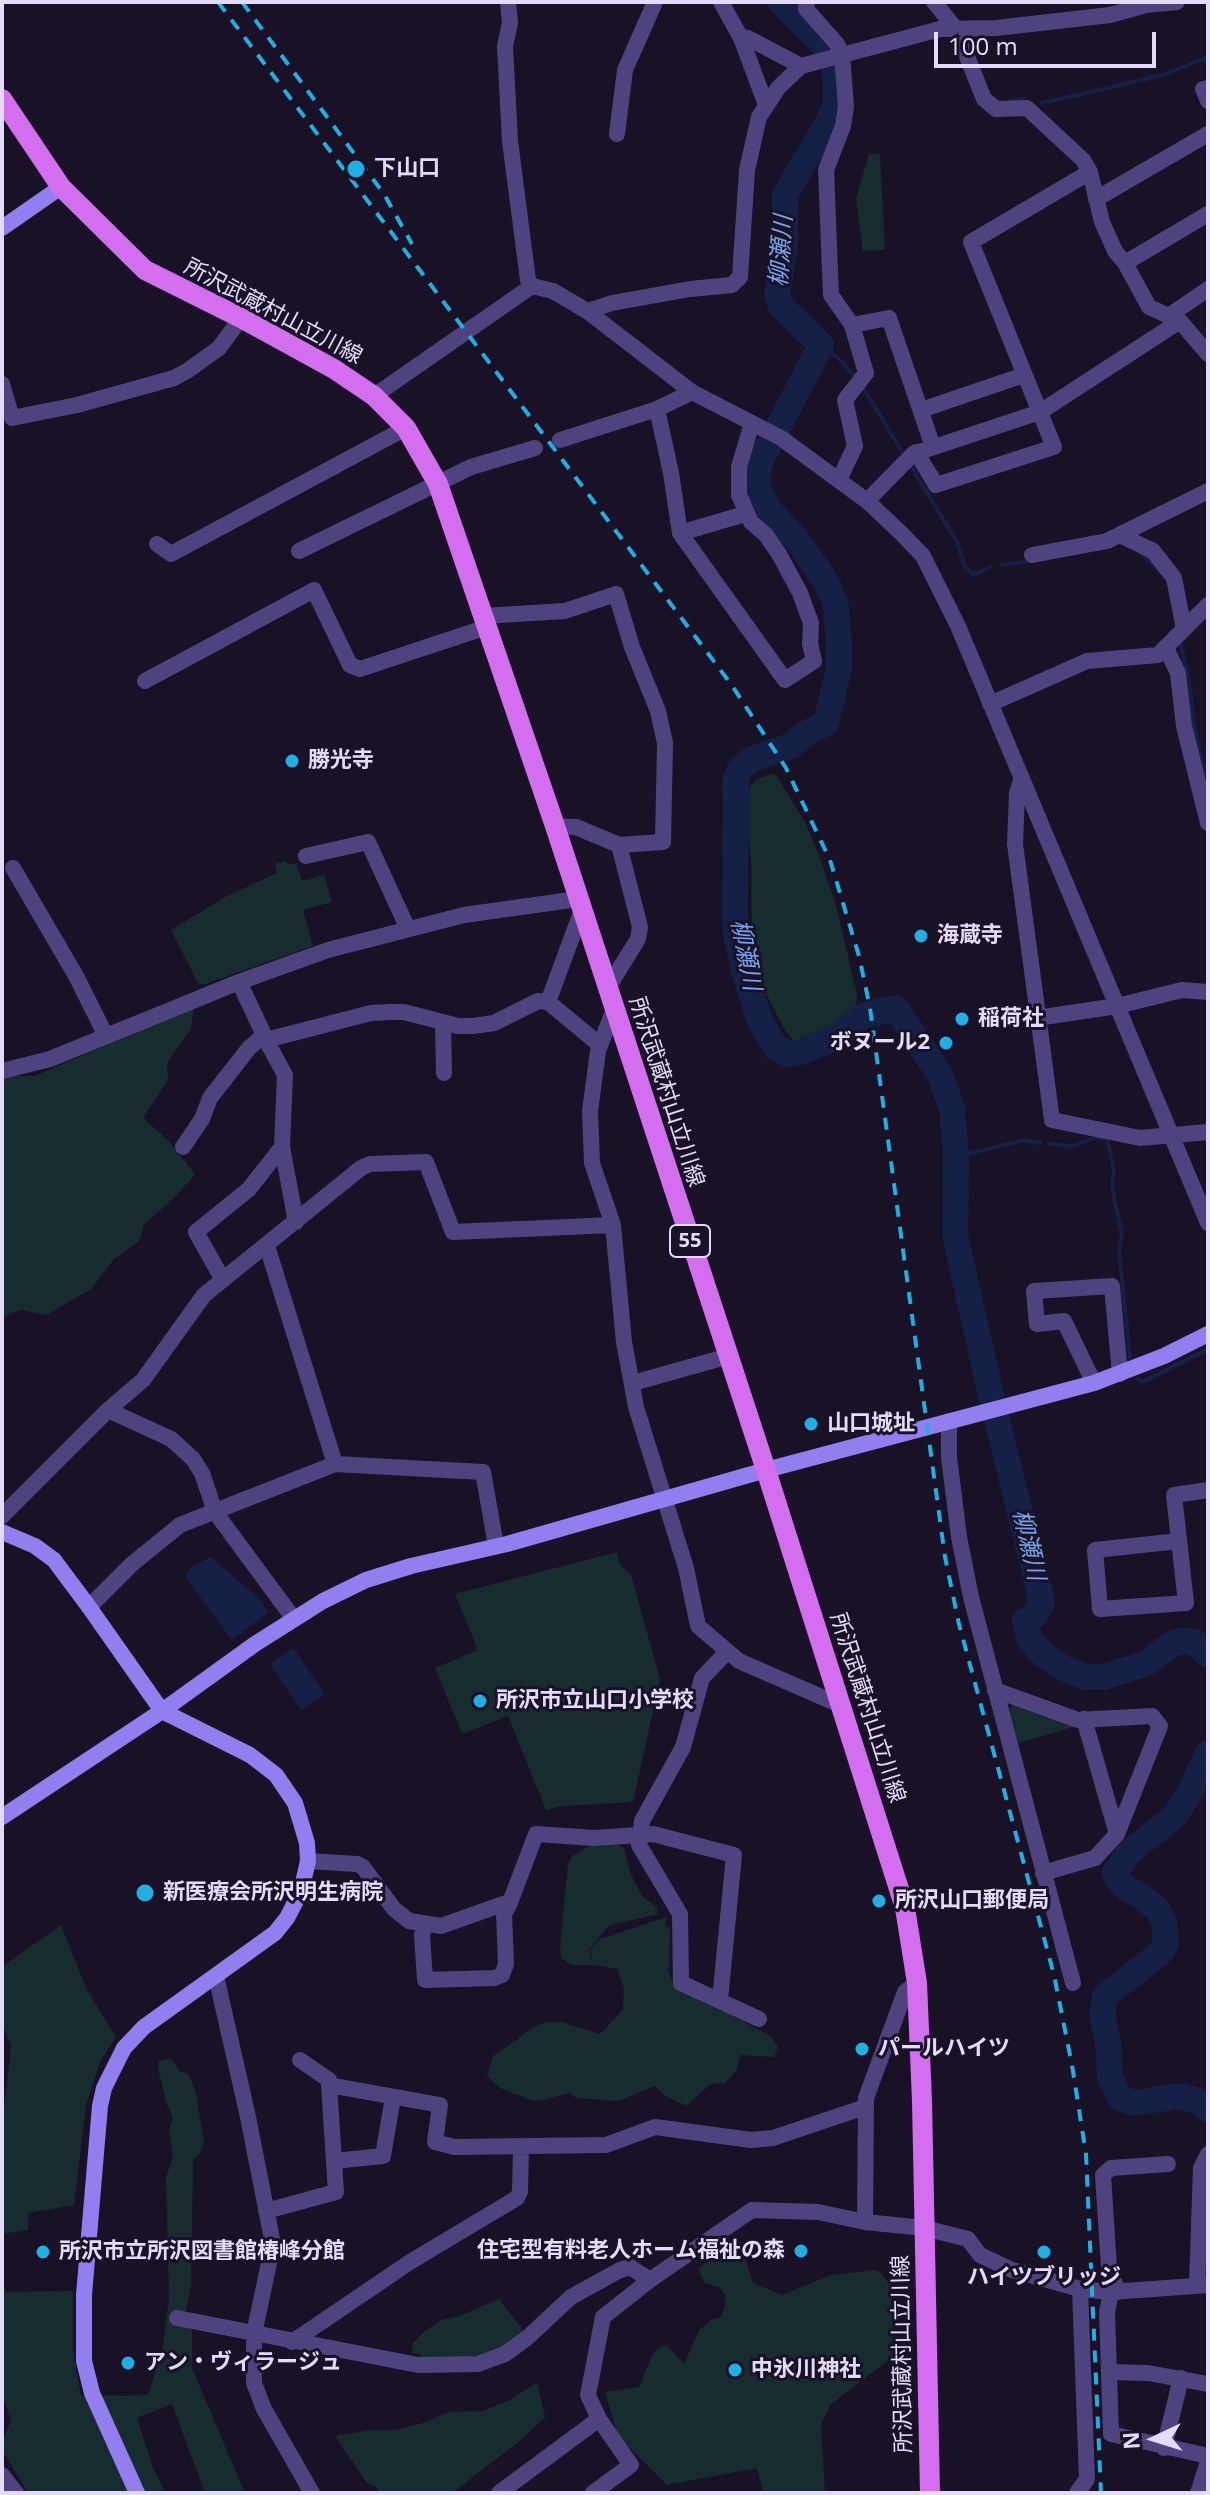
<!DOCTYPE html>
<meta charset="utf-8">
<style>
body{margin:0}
#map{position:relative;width:1210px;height:2495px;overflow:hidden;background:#191226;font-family:"Open Sans",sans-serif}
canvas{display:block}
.frame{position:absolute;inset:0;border:4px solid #e4dbfb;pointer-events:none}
.north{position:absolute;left:1114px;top:2399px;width:80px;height:80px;-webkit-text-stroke:6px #191226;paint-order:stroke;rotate:266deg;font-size:22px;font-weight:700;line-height:32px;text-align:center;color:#e4dbfb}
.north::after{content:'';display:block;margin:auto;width:28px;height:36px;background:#e4dbfb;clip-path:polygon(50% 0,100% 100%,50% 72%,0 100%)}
.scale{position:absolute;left:934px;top:32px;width:222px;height:36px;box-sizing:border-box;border:4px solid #e4dbfb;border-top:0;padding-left:10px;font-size:24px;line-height:28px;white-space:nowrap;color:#e4dbfb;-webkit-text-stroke:6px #191226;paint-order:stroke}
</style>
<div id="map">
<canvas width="1210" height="2495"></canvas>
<div class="frame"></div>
<div class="north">N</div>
<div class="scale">100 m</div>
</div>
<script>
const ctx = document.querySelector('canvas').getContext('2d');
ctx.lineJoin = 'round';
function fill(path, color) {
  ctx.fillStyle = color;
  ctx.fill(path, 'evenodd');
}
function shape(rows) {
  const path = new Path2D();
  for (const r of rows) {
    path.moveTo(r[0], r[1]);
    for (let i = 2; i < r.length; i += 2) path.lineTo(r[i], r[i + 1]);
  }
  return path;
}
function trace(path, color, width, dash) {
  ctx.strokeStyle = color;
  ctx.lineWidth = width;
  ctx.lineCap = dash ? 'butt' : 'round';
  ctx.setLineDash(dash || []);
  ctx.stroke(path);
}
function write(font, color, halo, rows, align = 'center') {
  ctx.font = font + ' "Open Sans","Noto Sans JP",sans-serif';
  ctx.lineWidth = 6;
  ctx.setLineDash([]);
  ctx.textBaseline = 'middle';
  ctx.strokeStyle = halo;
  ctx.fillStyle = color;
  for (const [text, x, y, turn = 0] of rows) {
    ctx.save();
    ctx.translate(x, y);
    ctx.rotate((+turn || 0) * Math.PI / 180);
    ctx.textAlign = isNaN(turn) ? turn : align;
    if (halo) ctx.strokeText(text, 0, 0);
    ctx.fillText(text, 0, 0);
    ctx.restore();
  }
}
fill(shape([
 [869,154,880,154,885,250,863,251,856,199],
 [772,774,776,775,805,822,818,852,836,906,857,994,856,1012,805,1042,793,1040,784,1029,762,985,752,946,751,858,745,801,751,785,757,779],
 [286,861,288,865,296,863,302,881,324,875,332,902,303,910,313,946,202,985,198,983,171,930,225,897,277,873,275,864],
 [195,1000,191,1029,167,1063,168,1080,143,1118,167,1139,195,1174,176,1196,144,1225,139,1241,114,1259,91,1289,47,1315,21,1310,2,1317,2,1076,35,1076,130,1035],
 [617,1552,620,1565,631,1575,660,1679,633,1802,563,1806,546,1810,508,1716,462,1734,435,1668,478,1650,455,1594],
 [1013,1704,1077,1726,1018,1743,1009,1711],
 [607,1843,617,1843,625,1850,630,1873,643,1897,657,1907,657,1914,608,1926,589,1950,591,1959,597,1959,592,1958,590,1951,598,1940,667,1917,665,1926,670,1927,669,1969,667,1969,675,1986,771,2036,778,2048,774,2057,741,2055,736,2071,725,2083,711,2084,686,2106,665,2096,655,2086,618,2101,576,2098,569,2093,544,2100,533,2101,500,2088,487,2076,493,2056,536,2026,547,2022,562,2022,600,2034,623,2010,624,1988,617,1969,595,1965,571,1965,561,1958,560,1948,568,1864,572,1856,591,1845,601,1847],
 [61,1925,87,1990,116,2037,100,2062,86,2105,74,2205,28,2213,28,2230,2,2234,2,2123,11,2047,2,2023,2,1967],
 [171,2058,180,2072,187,2073,190,2077,196,2093,204,2143,200,2153,193,2160,191,2286,183,2325,192,2330,192,2368,245,2493,205,2493,172,2404,137,2418,152,2465,165,2493,28,2493,2,2450,2,2443,11,2420,2,2395,2,2281,6,2292,73,2291,73,2352,81,2396,148,2395,162,2352,169,2298,166,2178,173,2156,169,2130,173,2118,166,2101,158,2068,159,2061],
 [738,2240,745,2247,746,2261,753,2283,782,2295,831,2275,876,2270,882,2274,896,2294,902,2350,831,2404,821,2424,825,2493,764,2493,757,2468,667,2485,618,2436,605,2392,639,2387,652,2356,658,2348,667,2345,684,2364,699,2330,711,2320,721,2317,725,2306,725,2295,719,2287,705,2283,698,2269],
 [499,2299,526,2334,490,2356,421,2358,420,2354,413,2353,412,2344,426,2330,442,2320,459,2316],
 [537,2382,545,2417,521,2440,452,2493,380,2493,377,2487,367,2483,335,2436,371,2430,395,2430,420,2424,449,2412,483,2411,512,2399]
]), '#162c2f');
fill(shape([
 [210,1557,259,1598,269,1612,232,1640,186,1578,190,1568],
 [293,1648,325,1694,301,1710,270,1664]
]), '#152047');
trace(shape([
 [1010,101,1024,99],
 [1042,103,1163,75,1208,57],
 [821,345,839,359,857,379],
 [862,386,906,458],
 [910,465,957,542,965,567,974,575,990,567],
 [1142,554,1161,573],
 [1001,565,1031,561],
 [1181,646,1189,680,1194,726,1204,773],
 [1050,1144,1073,1146,1096,1137,1107,1139,1114,1170,1112,1185,1115,1204,1122,1233,1119,1250,1130,1357],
 [956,1157,1024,1140,1040,1143],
 [1138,1379,1142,1382,1208,1349]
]), '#152047', 4);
trace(shape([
 [781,2,826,47,834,63,836,102,828,122,785,195,785,246,777,295,781,306,821,345,759,464,757,486,770,511,795,537,824,579,835,601,839,642,839,668,826,723,805,734,790,746,752,759,740,769,736,778,735,928,744,971,760,1021,776,1048,788,1054,801,1052,838,1036,862,1016,896,1008,940,1075,952,1108,956,1157,955,1235,990,1391,1042,1602,1035,1615,1025,1621,1029,1639,1045,1656,1063,1668,1086,1677,1103,1677,1145,1664,1172,1644,1183,1641,1194,1642,1208,1655],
 [1208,1753,1190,1792,1174,1817,1129,1852,1115,1873,1118,1880,1128,1889,1141,1896,1158,1910,1164,1923,1166,1944,1158,1955,1105,1996,1102,2014,1109,2049,1110,2077,1120,2098,1135,2103,1180,2096,1201,2102,1208,2109]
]), '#152047', 26);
trace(shape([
 [508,2,510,23,505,46,510,141,528,280,532,286],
 [721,2,741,38,748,38,801,66],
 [807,2,806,9,837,44,842,55,846,106,843,126,826,170,831,295,852,325,866,373,845,400,855,446,839,480],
 [934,2,956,29,984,99,996,109,1027,108,1083,160,1090,172,1102,222,1115,251,1125,263,1149,307,1180,321,1208,354],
 [741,38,766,105],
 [1208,88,1203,89,1208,101],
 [617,134,625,70,655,2],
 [1096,199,1208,134],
 [1125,263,1208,214],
 [587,311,612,303,690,289,732,285,740,277,747,170,759,117,778,88,801,66,940,29,996,28,1110,15,1146,5,1177,2],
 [1170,315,1208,289],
 [852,325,889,318,933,447],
 [2,384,12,418,77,405,174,378,187,371,219,348,241,318],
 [374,396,532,286,553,291,587,311,692,392,781,438,867,501,902,534,923,556,958,626,1208,1223],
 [657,409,671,473,680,533,785,680,814,661,810,644,811,623,800,593,779,554,766,535,751,522,739,495,739,467,752,423],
 [921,410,1024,375],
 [560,440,657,409,692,392],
 [916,452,936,485,1054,447,971,242,1090,172],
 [867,501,913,454,1040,412,1180,321],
 [680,533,745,514],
 [1120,535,1153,551,1174,578,1184,629],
 [157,544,171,554,406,428],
 [299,551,471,467,535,448],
 [1032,555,1107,541,1208,491],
 [483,616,565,611,616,594,632,647,658,711,665,743,663,842,619,845,576,827,555,826],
 [1167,650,1178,673,1184,726,1208,823],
 [145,681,314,590,350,665,360,669,487,627],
 [990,704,1087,661,1158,655,1208,605],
 [1021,780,1017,793,1015,844,1052,1120,1140,1138,1208,1132],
 [306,856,368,842,408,929],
 [13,868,76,976,106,1036],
 [239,982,264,1035],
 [607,989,638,939,640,927,619,845],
 [548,1002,582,910],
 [614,1009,598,1051,590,1111,592,1163,613,1225,624,1342,636,1407,686,1568,698,1626,739,1661,840,1705],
 [1037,1018,1117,1006,1182,990,1208,992],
 [443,1022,444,1073],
 [2,1071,50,1059,239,982,328,950,464,915,578,899],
 [183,1147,202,1119,210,1098,249,1048,264,1035,266,1040,371,1013,391,1012,404,1012,458,1026,473,1026,494,1023,538,1001,548,1002,600,1045],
 [282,1147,296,1222],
 [267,1246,335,1464],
 [223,1280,196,1232,249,1189,282,1147,285,1075,266,1040],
 [633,1383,729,1356],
 [1094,1383,1064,1321,1037,1324,1034,1291,1112,1286,1120,1374],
 [108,1410,143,1380,204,1295,361,1168,370,1164,426,1162,453,1232,613,1225],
 [949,1421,949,1457,959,1537,971,1597,1073,1983],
 [2,1516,108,1410,171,1439,193,1459,202,1473,215,1512,294,1619],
 [1179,1541,1095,1550,1100,1609,1186,1603,1174,1495,1208,1490],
 [89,1607,132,1564,180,1525,335,1464,483,1472,496,1546],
 [726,1653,702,1678,683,1747,642,1821,639,1845,680,1914,681,1983,759,2019],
 [995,1690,1078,1720,1152,1716,1160,1726,1117,1834,1095,1858,1043,1873],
 [1084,1719,1117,1834],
 [308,1861,357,1864,363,1867,394,1909,409,1921,441,1926,503,1904,509,1905,536,1834,594,1838,653,1834,734,1855,720,2000],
 [425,1925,422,1935,425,1980,495,1978,502,1975,506,1964,504,1914,509,1905],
 [216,1976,248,2117,273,2244,254,2334,254,2383,264,2409,312,2493],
 [300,2060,329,2080,329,2085],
 [334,2161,383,2156,393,2097],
 [266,2211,336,2192,329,2085,440,2105,435,2142,454,2147,606,2145,655,2127,751,2140,773,2138,865,2107],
 [865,2222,866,2098,905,1992,917,1983],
 [1197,2286,1201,2168,1208,2154],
 [1111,2292,1107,2312,1111,2434,1208,2456],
 [1118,2292,1109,2268,1103,2175,1111,2168,1168,2164],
 [177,2318,418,2365,478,2364,505,2354,527,2338,571,2297,620,2270,630,2267,650,2280,752,2210,818,2212,865,2222,924,2228,968,2239,980,2255,1012,2270,1080,2289,1111,2292,1208,2285],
 [292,2342,410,2262,517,2198,520,2192,521,2147],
 [1109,2372,1148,2373,1208,2384],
 [1164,2448,1181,2378],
 [2,2475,16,2493],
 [499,2493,599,2419],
 [593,2493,631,2465,599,2419,588,2395,603,2317,650,2280],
 [1077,2493,1087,2479,1080,2289],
 [1198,2493,1208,2462]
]), '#4f437f', 16);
trace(shape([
 [2,228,61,187],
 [2,1532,35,1546,54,1560,89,1607,162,1711,250,1755,276,1775,295,1803,307,1843,308,1861,301,1891,287,1918,275,1933,144,2027,124,2048,104,2088,100,2106,84,2295,84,2361,92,2393,137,2493],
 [2,1817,162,1711,255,1644,323,1601,366,1580,411,1566,507,1544,766,1470,1094,1383,1164,1356,1208,1334]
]), '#937eef', 16);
trace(shape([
 [2,99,61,187,145,270,241,318,334,369,374,396,406,428,438,484,555,826,766,1470,905,1908,917,1983,922,2101,930,2493]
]), '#d36fee', 20);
trace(shape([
 [218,2,731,684,786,768,830,860,859,956,870,1008,945,1557,959,1624,1054,1975,1072,2065,1086,2154,1101,2493],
 [242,2,384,194,412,244]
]), '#1eb0e4', 4, [12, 10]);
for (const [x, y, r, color] of [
 [356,169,10,"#1eb0e4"],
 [292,761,8,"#1eb0e4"],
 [921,936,8,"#1eb0e4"],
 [962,1019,8,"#1eb0e4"],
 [946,1043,8,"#1eb0e4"],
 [811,1424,8,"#1eb0e4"],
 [480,1701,8,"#1eb0e4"],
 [145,1893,10,"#1eb0e4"],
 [879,1901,8,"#1eb0e4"],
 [862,2049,8,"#1eb0e4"],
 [801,2251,8,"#1eb0e4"],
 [43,2252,8,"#1eb0e4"],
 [1044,2252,8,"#1eb0e4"],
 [128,2363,8,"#1eb0e4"],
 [735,2370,8,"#1eb0e4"]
]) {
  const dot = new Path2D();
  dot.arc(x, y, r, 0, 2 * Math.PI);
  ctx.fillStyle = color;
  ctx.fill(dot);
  trace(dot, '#191226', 3);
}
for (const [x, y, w] of [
 [690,1241,40]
]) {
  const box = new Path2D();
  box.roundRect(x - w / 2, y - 16, w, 32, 6);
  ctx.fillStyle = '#191226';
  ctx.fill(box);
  trace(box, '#e4dbfb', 2);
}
write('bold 20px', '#e4dbfb', null, [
 ["55",690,1241]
]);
write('bold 22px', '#e4dbfb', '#191226', [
 ["下山口",374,169],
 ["勝光寺",308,761],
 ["海蔵寺",937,936],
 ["稲荷社",978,1019],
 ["ボヌール2",930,1043,"right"],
 ["山口城址",827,1424],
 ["所沢市立山口小学校",496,1701],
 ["新医療会所沢明生病院",163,1893],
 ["所沢山口郵便局",895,1901],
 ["パールハイツ",878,2049],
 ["住宅型有料老人ホーム福祉の森",785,2251,"right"],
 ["所沢市立所沢図書館椿峰分館",59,2252],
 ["ハイツブリッジ",1044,2278,"center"],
 ["アン・ヴィラージュ",144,2363],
 ["中氷川神社",751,2370]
], 'left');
write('22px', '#e4dbfb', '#191226', [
 ["所沢武蔵村山立川線",273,312,28],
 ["所沢武蔵村山立川線",666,1092,72],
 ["所沢武蔵村山立川線",867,1708,72],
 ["所沢武蔵村山立川線",903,2354,-91]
]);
write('italic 24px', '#76a3ee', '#191226', [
 ["柳瀬川",782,251,-86],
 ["柳瀬川",745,955,79],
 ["柳瀬川",1028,1545,77]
]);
</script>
